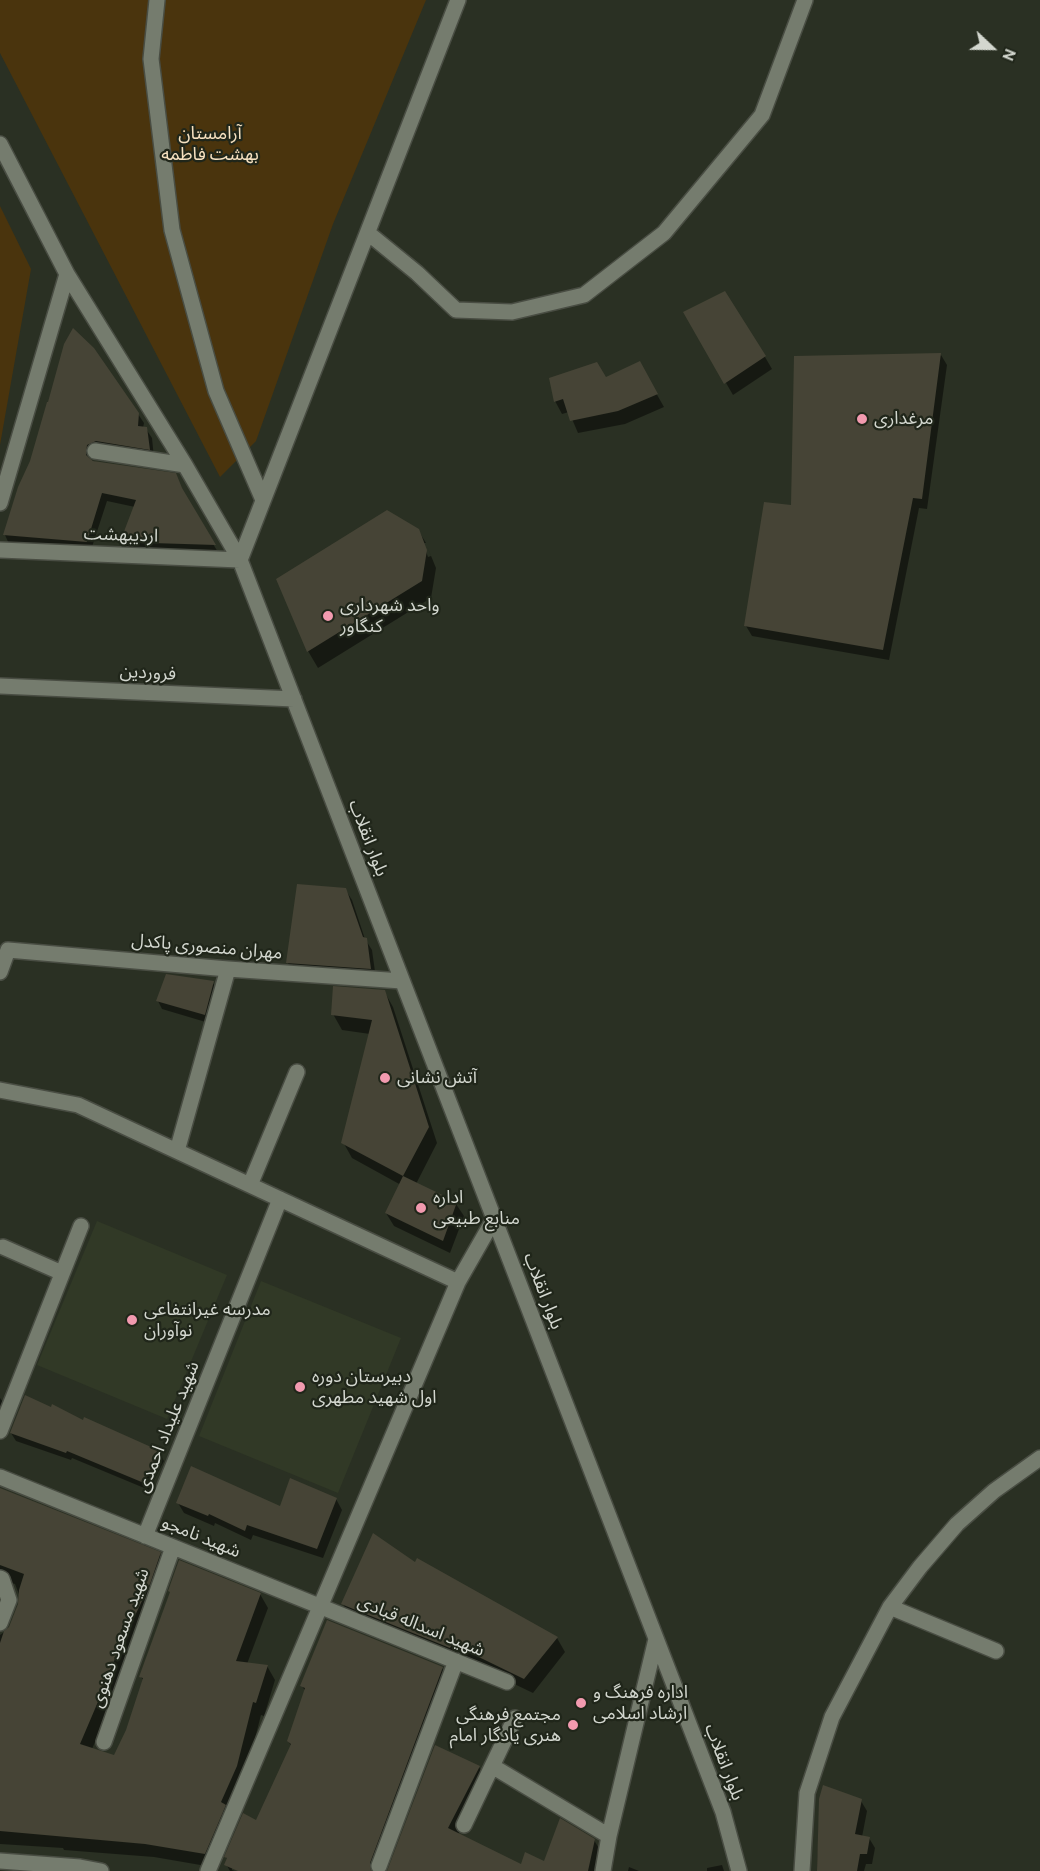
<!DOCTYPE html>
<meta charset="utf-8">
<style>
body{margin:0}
#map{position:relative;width:1040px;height:1871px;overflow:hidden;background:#2a3023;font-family:Cabin,sans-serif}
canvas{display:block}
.north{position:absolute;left:962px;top:18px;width:60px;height:60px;-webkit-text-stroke:4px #20261a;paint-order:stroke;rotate:112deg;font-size:16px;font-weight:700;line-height:24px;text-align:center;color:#d3d7cf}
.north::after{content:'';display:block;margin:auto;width:21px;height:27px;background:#d3d7cf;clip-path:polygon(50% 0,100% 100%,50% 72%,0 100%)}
</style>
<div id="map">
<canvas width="1040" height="1871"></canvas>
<div class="north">N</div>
</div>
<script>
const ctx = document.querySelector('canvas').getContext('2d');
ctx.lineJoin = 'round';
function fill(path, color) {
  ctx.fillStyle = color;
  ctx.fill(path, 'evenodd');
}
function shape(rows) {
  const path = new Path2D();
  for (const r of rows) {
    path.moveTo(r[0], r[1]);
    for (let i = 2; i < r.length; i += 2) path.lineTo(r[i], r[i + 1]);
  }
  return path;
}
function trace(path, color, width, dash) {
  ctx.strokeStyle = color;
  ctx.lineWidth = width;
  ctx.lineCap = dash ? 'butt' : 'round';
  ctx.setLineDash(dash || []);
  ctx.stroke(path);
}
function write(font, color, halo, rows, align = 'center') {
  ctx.font = font + ' Cabin,"Noto Sans Arabic",sans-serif';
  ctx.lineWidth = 4.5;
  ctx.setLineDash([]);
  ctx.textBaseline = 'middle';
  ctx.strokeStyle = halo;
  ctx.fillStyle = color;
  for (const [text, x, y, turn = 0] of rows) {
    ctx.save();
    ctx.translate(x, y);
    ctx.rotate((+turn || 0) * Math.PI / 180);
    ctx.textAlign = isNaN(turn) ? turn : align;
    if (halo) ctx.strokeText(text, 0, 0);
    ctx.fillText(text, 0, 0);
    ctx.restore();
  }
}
fill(shape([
 [97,1221,227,1275,167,1419,37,1365],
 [261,1281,401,1338,338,1493,199,1436]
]), '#313926');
fill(shape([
 [0,0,426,0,333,224,256,441,220,477,0,53],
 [0,206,31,269,0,445]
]), '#4a340d');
fill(shape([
 [685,312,765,357,772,369,733,395],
 [941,355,947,365,927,509,919,508,889,660,752,636,746,626,792,507],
 [639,363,664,407,625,424,578,433,569,412,562,414,555,401],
 [138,414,144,423,143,428,146,429,152,438,154,458,91,454,91,460,186,498,219,554,127,551,122,542,135,507,107,501,91,550,9,544,5,535,20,488,31,461],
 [418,530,426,543,423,543,428,557,431,556,427,546,436,568,431,598,318,668,308,651],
 [345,889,352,900,365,939,372,950,376,979,294,973,288,963],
 [213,983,218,991,209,1023,162,1009,158,1001],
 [384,991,393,1007,437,1143,416,1184,456,1204,464,1216,450,1253,394,1226,386,1213,401,1185,352,1158,343,1142,370,1034,342,1030,333,1014],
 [0,1398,7,1407,0,1424],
 [84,1422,159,1452,164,1461,149,1490,72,1458,71,1460,16,1441,11,1433],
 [0,1489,160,1554,168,1568,92,1749,115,1757,127,1731,144,1681,141,1677,260,1594,268,1608,247,1664,267,1666,275,1680,264,1716,261,1715,244,1781,212,1867,154,1857,64,1850,63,1848,0,1844,0,1635,10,1628,20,1604,20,1597,15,1584,9,1582,0,1588],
 [336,1499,342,1510,323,1558,253,1535,251,1540,215,1523,214,1526,184,1513,178,1503,281,1508],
 [416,1564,557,1638,565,1652,533,1693,460,1658,351,1619,343,1604],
 [442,1668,449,1681,379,1871,242,1871,232,1867,232,1870,235,1871,230,1871,226,1864,228,1860,226,1857,257,1822,292,1747,288,1741,306,1692,302,1686],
 [479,1767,487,1780,458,1834,519,1871,389,1871],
 [820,1799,861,1801,867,1811,862,1837,869,1838,875,1848,872,1864,866,1864,864,1871,817,1871],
 [594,1840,601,1852,597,1871,540,1871],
 [722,1865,724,1871,707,1871,707,1868],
 [629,1867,639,1871,628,1871]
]), '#0007');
fill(shape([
 [725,291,766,356,724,384,683,312],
 [73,328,94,348,139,413,138,426,147,427,150,450,96,441,87,445,86,455,93,461,176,473,182,488,216,545,120,542,136,500,102,493,87,542,3,535,18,487,30,461,47,402,48,402,64,344],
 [941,353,922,499,913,498,883,650,744,626,764,502,791,505,794,356],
 [640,361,658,394,618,411,570,421,563,399,554,402,549,378,597,362,606,377],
 [387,510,419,529,427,550,422,581,307,652,276,579],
 [297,884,346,888,363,937,367,938,371,969,286,963],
 [166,974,214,981,205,1015,156,1001],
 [333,986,385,990,429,1127,403,1176,341,1143,372,1020,331,1015],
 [403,1176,457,1202,443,1241,385,1213],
 [25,1395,51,1407,52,1404,83,1420,84,1417,160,1451,144,1483,67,1451,66,1453,10,1433],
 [191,1466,280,1506,290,1478,337,1498,317,1549,247,1525,245,1531,209,1514,208,1516,176,1503],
 [0,1488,161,1552,150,1584,131,1624,128,1623,106,1683,80,1744,114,1755,126,1730,143,1678,139,1677,170,1592,168,1591,179,1560,261,1593,236,1661,268,1665,256,1703,253,1702,237,1766,221,1802,226,1805,205,1854,145,1844,0,1831,0,1643,4,1631,9,1627,18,1604,19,1590,24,1574,0,1565],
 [373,1533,415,1562,417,1558,558,1637,524,1679,452,1644,450,1648,341,1604],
 [327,1620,443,1667,370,1863,371,1871,238,1871,224,1865,227,1858,224,1857,243,1813,256,1820,291,1744,287,1741,305,1688,300,1686],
 [435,1745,480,1766,448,1828,521,1864,525,1852,544,1861,560,1818,595,1839,588,1871,387,1871],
 [823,1785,862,1799,855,1834,870,1837,867,1854,860,1854,857,1871,817,1871,819,1799]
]), '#464436');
const minor = shape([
 [157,0,151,59,172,230,216,391,263,500],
 [0,144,67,274,185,465,240,560,723,1812,739,1871],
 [368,233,417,273,456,310,512,312,584,295,664,233,762,115,805,0],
 [95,451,185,465],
 [0,503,67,274],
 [0,550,240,560],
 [240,560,458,0],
 [0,686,294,699],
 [0,972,8,950,228,969,402,981],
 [0,1090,78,1105,458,1282],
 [177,1151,228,969],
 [250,1185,297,1072],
 [3,1247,62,1273],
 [0,1431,81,1226],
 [0,1477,507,1682],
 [145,1536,280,1199],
 [0,1578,2,1579,9,1600,0,1623],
 [890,1607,996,1651],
 [104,1742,173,1547],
 [492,1766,609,1836],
 [464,1825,515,1718],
 [0,1861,80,1867,101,1871],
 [379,1866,456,1661],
 [208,1871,458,1282,494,1219],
 [603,1871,609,1836,656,1639],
 [802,1871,807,1793,832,1717,890,1607,920,1567,957,1524,994,1491,1040,1458]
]);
trace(minor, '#494d43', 18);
trace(minor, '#757c6e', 15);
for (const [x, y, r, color] of [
 [862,419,6,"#f29aaf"],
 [328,616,6,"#f29aaf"],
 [385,1078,6,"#f29aaf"],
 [421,1208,6,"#f29aaf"],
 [132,1320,6,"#f29aaf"],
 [300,1387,6,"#f29aaf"],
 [581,1703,6,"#f29aaf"],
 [573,1725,6,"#f29aaf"]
]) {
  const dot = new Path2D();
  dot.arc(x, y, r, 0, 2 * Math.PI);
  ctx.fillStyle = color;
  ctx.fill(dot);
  trace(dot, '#20261a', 2);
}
write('18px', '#f6e1c0', '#20261a', [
 ["آرامستان",210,134],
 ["بهشت فاطمه",210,155]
]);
write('18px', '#d3d7cf', '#20261a', [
 ["مرغداری",874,419],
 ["واحد شهرداری",340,606],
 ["کنگاور",340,627],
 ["آتش نشانی",397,1078],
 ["اداره",433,1198],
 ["منابع طبیعی",433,1219],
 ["مدرسه غیرانتفاعی",144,1310],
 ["نوآوران",144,1331],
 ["دبیرستان دوره",312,1377],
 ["اول شهید مطهری",312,1398],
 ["اداره فرهنگ و",593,1693],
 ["ارشاد اسلامی",593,1714],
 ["مجتمع فرهنگی",561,1715,"right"],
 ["هنری یادگار امام",561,1736,"right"]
], 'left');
write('18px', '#d3d7cf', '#20261a', [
 ["اردیبهشت",121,535,2],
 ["فروردین",148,673,3],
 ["بلوار انقلاب",368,838,69],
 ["مهران منصوری پاکدل",207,947,5],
 ["بلوار انقلاب",543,1291,69],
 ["شهید علیداد احمدی",168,1427,-68],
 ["شهید نامجو",201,1537,22],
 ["شهید اسداله قبادی",421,1626,22],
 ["شهید مسعود دهنوی",120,1638,-71],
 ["بلوار انقلاب",724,1762,69]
]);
</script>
